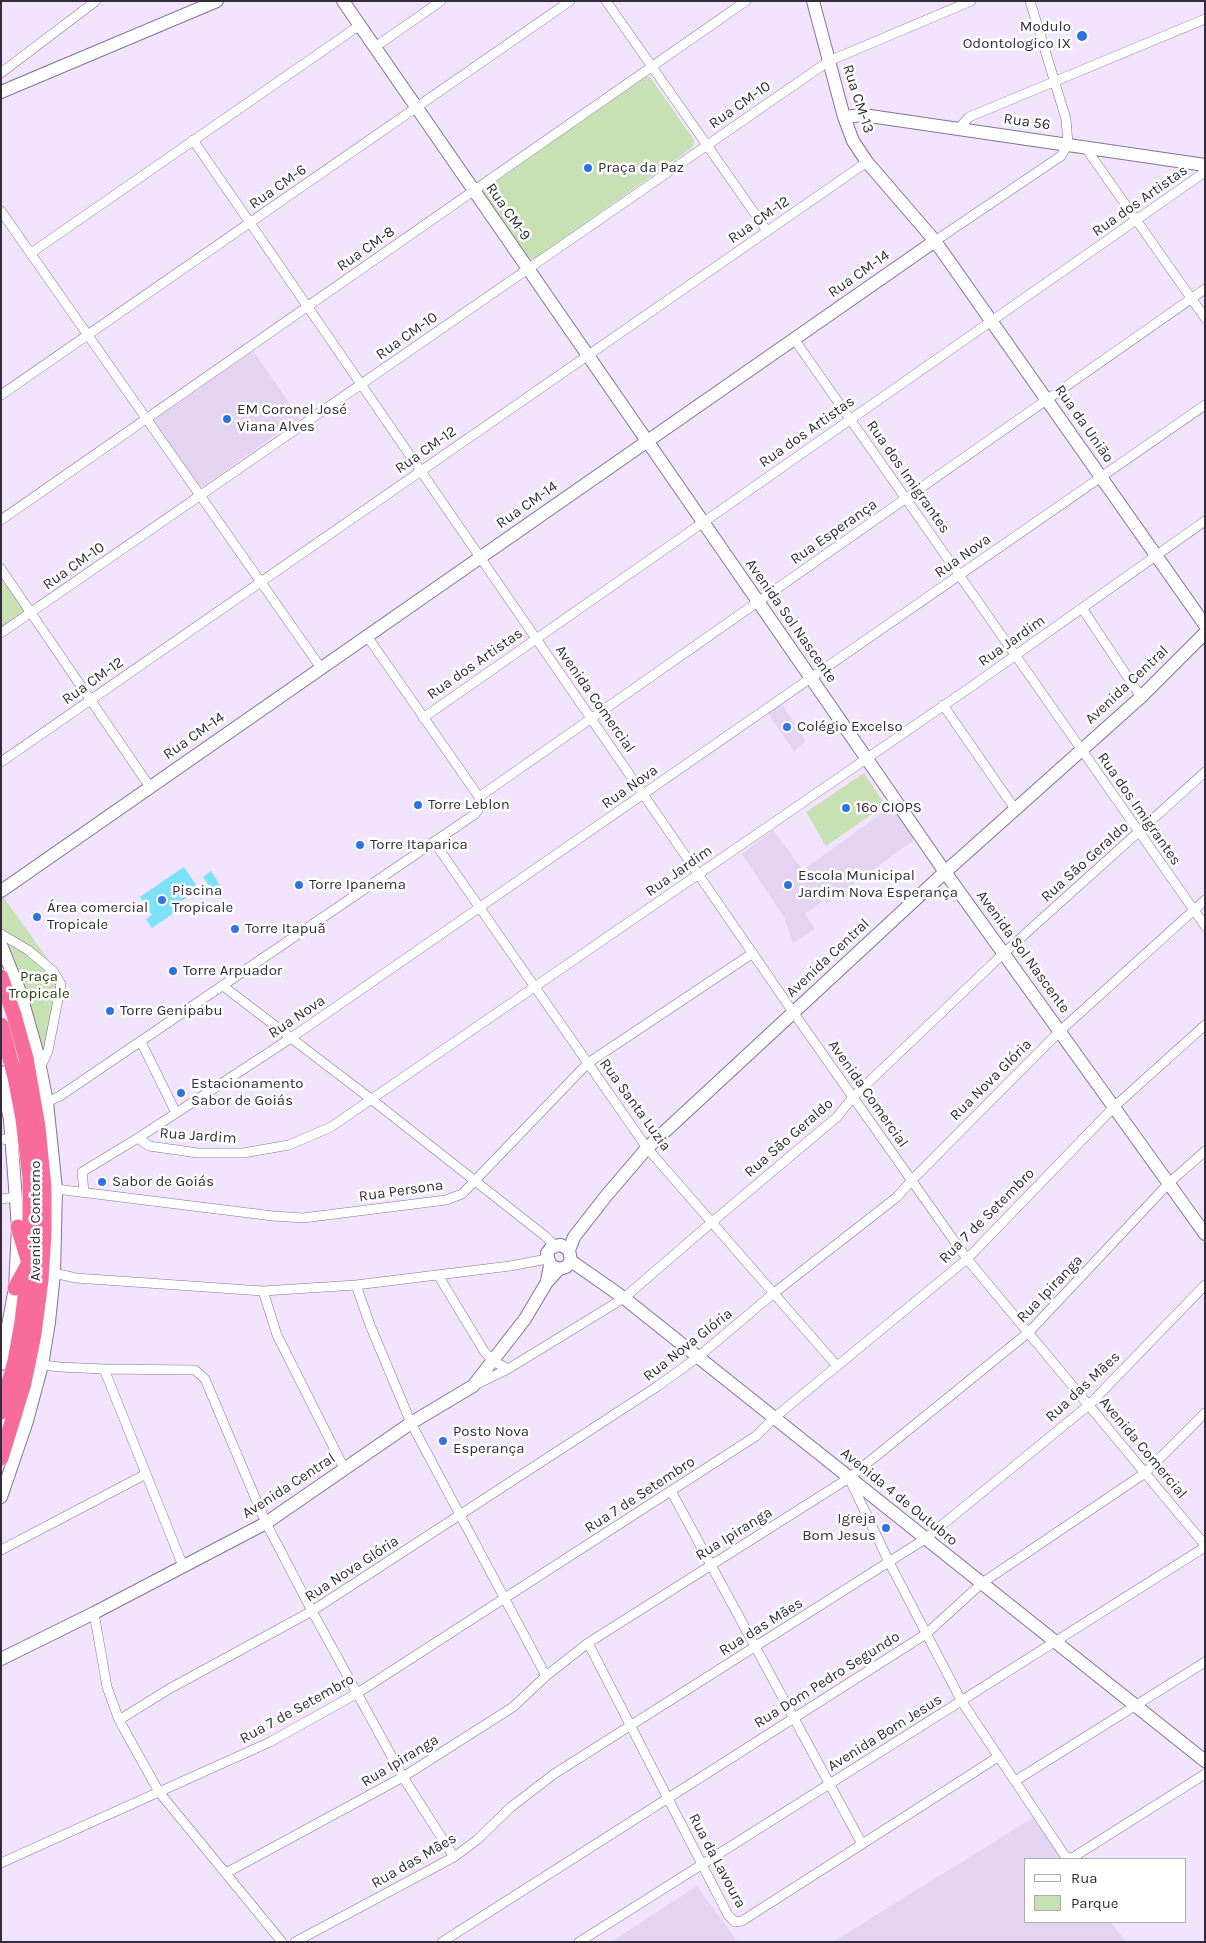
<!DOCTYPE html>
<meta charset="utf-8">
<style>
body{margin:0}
#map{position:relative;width:1206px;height:1943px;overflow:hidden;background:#f2e4ff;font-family:Karla,sans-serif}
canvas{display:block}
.frame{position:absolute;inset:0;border:2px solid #342d39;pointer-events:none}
.legend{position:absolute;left:1024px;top:1858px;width:162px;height:65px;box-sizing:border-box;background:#fff;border:1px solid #aeabb0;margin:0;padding:6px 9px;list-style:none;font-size:15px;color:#342d39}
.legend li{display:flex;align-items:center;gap:10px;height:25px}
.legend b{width:25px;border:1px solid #aeabb0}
</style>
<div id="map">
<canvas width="1206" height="1943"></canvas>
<div class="frame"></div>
<ul class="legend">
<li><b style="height:6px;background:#fff"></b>Rua</li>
<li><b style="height:14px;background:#c7e1b4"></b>Parque</li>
</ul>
</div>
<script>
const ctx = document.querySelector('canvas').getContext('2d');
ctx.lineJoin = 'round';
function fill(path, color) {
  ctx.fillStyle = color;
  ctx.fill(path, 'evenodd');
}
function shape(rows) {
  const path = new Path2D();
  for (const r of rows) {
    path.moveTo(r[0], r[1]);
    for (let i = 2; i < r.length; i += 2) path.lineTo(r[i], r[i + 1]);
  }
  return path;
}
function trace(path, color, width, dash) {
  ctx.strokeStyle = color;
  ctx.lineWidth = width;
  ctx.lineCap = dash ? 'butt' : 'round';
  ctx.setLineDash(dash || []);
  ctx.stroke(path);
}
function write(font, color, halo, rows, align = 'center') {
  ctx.font = font + ' Karla,sans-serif';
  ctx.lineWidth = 5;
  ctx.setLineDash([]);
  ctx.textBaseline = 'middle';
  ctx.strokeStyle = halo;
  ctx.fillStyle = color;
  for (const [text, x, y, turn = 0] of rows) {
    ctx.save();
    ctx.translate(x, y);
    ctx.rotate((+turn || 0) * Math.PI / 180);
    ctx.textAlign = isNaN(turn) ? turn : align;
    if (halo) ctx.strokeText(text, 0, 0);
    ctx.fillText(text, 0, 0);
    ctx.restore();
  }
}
fill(shape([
 [253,351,300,418,200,488,153,420],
 [781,703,806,741,794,751,768,713],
 [892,806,914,840,827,903,824,900,805,914,815,929,793,943,784,917,742,854,773,830,803,870],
 [1034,1817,1065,1859,1025,1859,1025,1922,1111,1922,1126,1942,833,1942],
 [697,1886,738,1942,611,1942]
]), '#e4d3f1');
fill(shape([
 [647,76,650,77,694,140,693,147,535,258,530,259,525,257,482,193,483,190,643,77],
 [1,579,24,610,1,627],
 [864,773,885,805,826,846,806,812],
 [2,895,50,962,61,984,40,1068,1,945]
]), '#c7e1b4');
fill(shape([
 [184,867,199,889,177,904,180,909,152,928,146,919,152,915,140,897],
 [211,871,222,888,214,893,203,877]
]), '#7de2f8');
const street = shape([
 [606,1,767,231],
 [375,47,441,1],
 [1,73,96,1],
 [958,129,969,117,1205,19],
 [193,140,793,1012,967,1259,1205,1545],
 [1085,147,1205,318],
 [1,211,321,668],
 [935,241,1061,156,1068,144,1066,119,1030,1],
 [31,253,360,25],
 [794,339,1205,926],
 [1,395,570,1],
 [1,520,746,1],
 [1,569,150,787],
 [1082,608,1141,697],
 [1,633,829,61,971,1],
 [943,705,1015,809],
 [423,718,1202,174,1205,168],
 [1,762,867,162],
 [479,797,1205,289],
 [434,842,647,1148,837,1366],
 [1,934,28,950,53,971,61,984,48,1051,40,1068],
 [223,986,371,1099,545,1236,555,1246],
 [141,1042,176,1113],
 [47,1102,60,1096,475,814,481,806,479,797,367,636],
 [138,1138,149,1146,198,1153,243,1153,289,1145,331,1127,975,684,1205,521],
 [1,1139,12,1140],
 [56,1189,273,1216,303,1218,446,1200,462,1194,588,1063,753,953],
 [84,1192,82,1172,138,1138,291,1038,1205,405],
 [1,1199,17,1197],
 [54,1273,76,1278,263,1291,356,1285,510,1266,547,1259],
 [438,1275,484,1351,493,1361,508,1369],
 [356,1285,370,1325,411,1423,546,1676],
 [263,1291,277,1335,345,1470],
 [42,1365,60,1367,104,1369,195,1370,205,1379,266,1523,312,1611,403,1777,454,1857],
 [104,1369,183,1566],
 [477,1384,508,1369,624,1298,712,1222,837,1117,853,1097,1004,953,1205,772],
 [850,1480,889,1562,962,1702,1065,1856,1072,1858,1205,1774],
 [671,1491,862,1844],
 [1,1550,146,1474],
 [94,1613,107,1687,119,1720,159,1792,282,1942],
 [588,1643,728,1915,735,1922,742,1921,998,1757],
 [119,1720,169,1689,312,1611,658,1386,698,1357,774,1293,897,1197,912,1180,1060,1031,1205,900],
 [1015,1781,1205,1662],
 [1,1863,270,1742,356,1694,756,1436,774,1418,967,1259,1114,1107,1205,1025],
 [226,1873,403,1777,513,1707,546,1676,588,1643,849,1478,1029,1332,1169,1183,1205,1151],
 [295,1942,454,1857,477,1840,511,1807,554,1774,925,1539,1089,1405,1205,1285],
 [442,1942,926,1634,982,1583,1145,1473,1205,1413],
 [579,1942,1205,1547]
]);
const secondary = shape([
 [343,1,945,872,1205,1234],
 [813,1,844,117,853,141,867,162,935,241,1205,625],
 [1,92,217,1],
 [844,117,863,115,1205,165],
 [1,891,935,241],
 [1,945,20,992,37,1052,47,1102,56,1189,54,1273,49,1322,42,1365,27,1421,1,1497],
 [1,1072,10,1120,18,1227,15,1288,1,1364],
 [569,1250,574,1237,606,1196,647,1148,945,872,1141,697,1205,633],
 [571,1261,624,1298,1205,1761],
 [547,1281,550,1265,547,1253,550,1249,555,1246,561,1245,569,1250,571,1261,566,1267,559,1269,550,1265],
 [1,1659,94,1613,266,1523,411,1423,473,1386,525,1319,547,1282,559,1269]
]);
const highway = shape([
 [1,977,14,1015,26,1058,38,1127,44,1187,44,1233,41,1280,34,1334,24,1383,1,1458],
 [1,1025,15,1077,23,1119,30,1178,30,1216,29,1263,22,1322,15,1361,1,1412],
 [15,1288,29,1263,18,1227]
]);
trace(street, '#847491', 10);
trace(secondary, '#847491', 14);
trace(highway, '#fff', 16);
trace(street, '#fff', 9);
trace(secondary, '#fff', 12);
trace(highway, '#f86c9b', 15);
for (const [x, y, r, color] of [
 [1082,36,6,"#2e74e0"],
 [588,168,5,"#2e74e0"],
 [227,419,5,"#2e74e0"],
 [787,727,5,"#2e74e0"],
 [418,805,5,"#2e74e0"],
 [846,808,5,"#2e74e0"],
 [360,845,5,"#2e74e0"],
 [299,885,5,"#2e74e0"],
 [788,885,5,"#2e74e0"],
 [162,900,5,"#2e74e0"],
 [37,917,5,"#2e74e0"],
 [235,929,5,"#2e74e0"],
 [173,971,5,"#2e74e0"],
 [110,1011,5,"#2e74e0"],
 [181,1093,5,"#2e74e0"],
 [102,1182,5,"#2e74e0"],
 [443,1441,5,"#2e74e0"],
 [886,1528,5,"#2e74e0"]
]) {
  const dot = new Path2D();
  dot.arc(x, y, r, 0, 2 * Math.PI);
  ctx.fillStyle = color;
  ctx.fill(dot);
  trace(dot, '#fff', 2);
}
write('15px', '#342d39', '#fff', [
 ["Modulo",1071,27,"right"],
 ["Odontologico IX",1071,44,"right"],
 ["Praça da Paz",598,168],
 ["EM Coronel José",237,410],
 ["Viana Alves",237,427],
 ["Colégio Excelso",797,727],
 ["Torre Leblon",428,805],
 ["16º CIOPS",856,808],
 ["Torre Itaparica",370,845],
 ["Escola Municipal",798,876],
 ["Jardim Nova Esperança",798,893],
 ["Torre Ipanema",309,885],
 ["Piscina",172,891],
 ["Tropicale",172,908],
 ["Área comercial",47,908],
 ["Tropicale",47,925],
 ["Torre Itapuã",245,929],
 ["Torre Arpuador",183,971],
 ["Torre Genipabu",120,1011],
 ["Estacionamento",191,1084],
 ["Sabor de Goiás",191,1101],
 ["Sabor de Goiás",112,1182],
 ["Posto Nova",453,1432],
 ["Esperança",453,1449],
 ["Igreja",876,1519,"right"],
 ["Bom Jesus",876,1536,"right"]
], 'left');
write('15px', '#342d39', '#fff', [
 ["Rua CM-13",858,99,72],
 ["Rua CM-10",740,105,-35],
 ["Rua 56",1027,122,8],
 ["Rua CM-6",278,187,-35],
 ["Rua dos Artistas",1140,201,-35],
 ["Rua CM-9",508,212,55],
 ["Rua CM-12",759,220,-35],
 ["Rua CM-8",366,249,-35],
 ["Rua CM-14",859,274,-35],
 ["Rua CM-10",407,336,-35],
 ["Rua da União",1084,424,55],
 ["Rua dos Artistas",807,432,-35],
 ["Rua CM-12",426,450,-35],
 ["Rua dos Imigrantes",908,477,55],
 ["Rua CM-14",527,505,-35],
 ["Rua Esperança",834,532,-35],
 ["Rua Nova",963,556,-35],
 ["Rua CM-10",74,566,-35],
 ["Avenida Sol Nascente",791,621,55],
 ["Rua Jardim",1012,641,-35],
 ["Rua dos Artistas",475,664,-35],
 ["Rua CM-12",93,681,-35],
 ["Avenida Central",1127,685,-43],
 ["Avenida Comercial",595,699,55],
 ["Rua CM-14",194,736,-35],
 ["Rua Nova",630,787,-35],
 ["Rua dos Imigrantes",1139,809,55],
 ["Rua São Geraldo",1085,862,-42],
 ["Rua Jardim",679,871,-35],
 ["Avenida Sol Nascente",1023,952,54],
 ["Avenida Central",828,958,-43],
 ["Rua Nova",297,1017,-34],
 ["Rua Nova Glória",991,1080,-45],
 ["Avenida Comercial",868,1094,55],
 ["Rua Santa Luzia",635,1105,54],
 ["Rua Jardim",198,1136,4],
 ["Rua São Geraldo",789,1138,-41],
 ["Rua Persona",401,1191,-8],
 ["Rua 7 de Setembro",987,1216,-45],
 ["Avenida Contorno",36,1221,-90],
 ["Rua Ipiranga",1050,1289,-46],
 ["Rua Nova Glória",688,1345,-38],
 ["Rua das Mães",1083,1387,-43],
 ["Avenida Comercial",1143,1448,50],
 ["Avenida Central",289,1486,-33],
 ["Rua 7 de Setembro",640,1495,-33],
 ["Avenida 4 de Outubro",899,1497,39],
 ["Rua Ipiranga",734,1534,-32],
 ["Rua Nova Glória",352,1569,-33],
 ["Rua das Mães",761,1627,-32],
 ["Rua Dom Pedro Segundo",827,1680,-32],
 ["Rua 7 de Setembro",297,1709,-29],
 ["Avenida Bom Jesus",885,1733,-32],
 ["Rua Ipiranga",400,1761,-31],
 ["Rua das Mães",414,1861,-30],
 ["Rua da Lavoura",717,1861,62]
]);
write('15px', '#283f10', '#fff', [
 ["Praça",39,977],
 ["Tropicale",39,994]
]);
</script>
